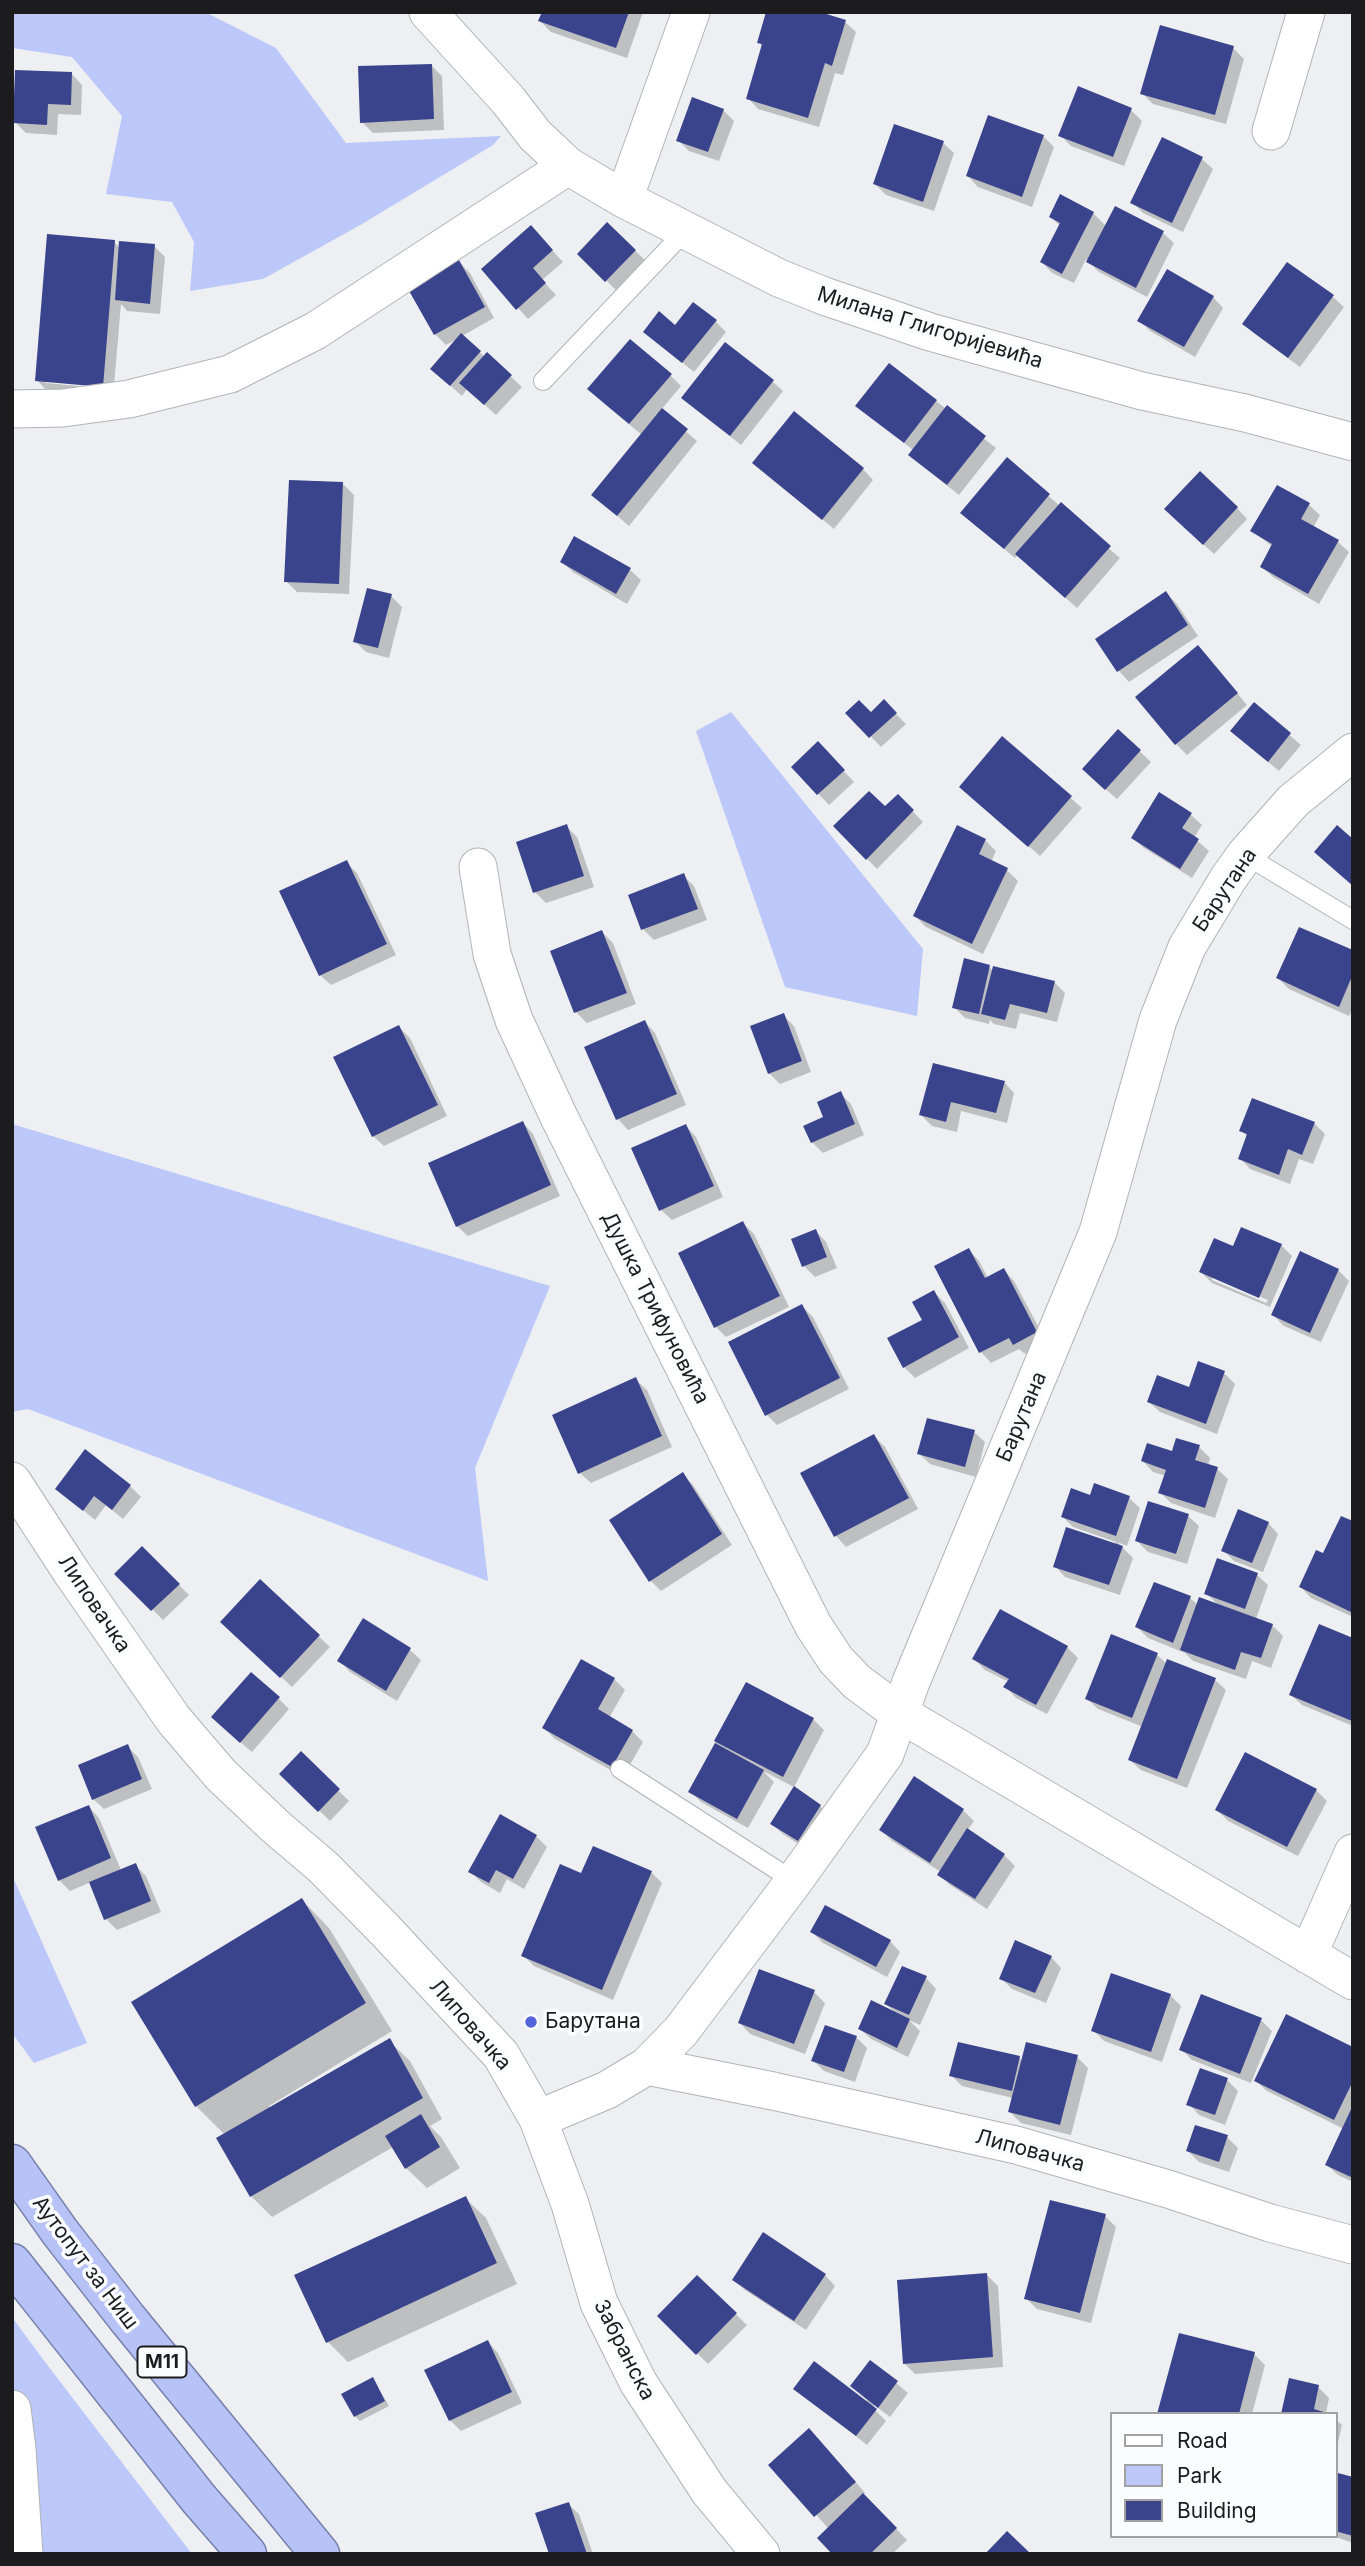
<!DOCTYPE html>
<meta charset="utf-8">
<style>
body{margin:0}
#map{position:relative;width:1365px;height:2566px;overflow:hidden;background:#eeeff2;font-family:Inter,sans-serif}
canvas{display:block}
.frame{position:absolute;inset:0;border:14px solid #1c1c1e;pointer-events:none}
.legend{position:absolute;left:1110px;top:2412px;width:228px;height:126px;box-sizing:border-box;background:#fbfcff;border:2px solid #a2a2a5;margin:0;padding:9px 12px;list-style:none;font-size:21px;color:#1c1c1e}
.legend li{display:flex;align-items:center;gap:14px;height:35px}
.legend b{width:35px;border:2px solid #a2a2a5}
</style>
<div id="map">
<canvas width="1365" height="2566"></canvas>
<div class="frame"></div>
<ul class="legend">
<li><b style="height:9px;background:#fff"></b>Road</li>
<li><b style="height:19px;background:#bbc8f9"></b>Park</li>
<li><b style="height:19px;background:#3a448c"></b>Building</li>
</ul>
</div>
<script>
const ctx = document.querySelector('canvas').getContext('2d');
ctx.lineJoin = 'round';
function fill(path, color) {
  ctx.fillStyle = color;
  ctx.fill(path, 'evenodd');
}
function shape(rows) {
  const path = new Path2D();
  for (const r of rows) {
    path.moveTo(r[0], r[1]);
    for (let i = 2; i < r.length; i += 2) path.lineTo(r[i], r[i + 1]);
  }
  return path;
}
function trace(path, color, width, dash) {
  ctx.strokeStyle = color;
  ctx.lineWidth = width;
  ctx.lineCap = dash ? 'butt' : 'round';
  ctx.setLineDash(dash || []);
  ctx.stroke(path);
}
function write(font, color, halo, rows, align = 'center') {
  ctx.font = font + ' Inter,sans-serif';
  ctx.lineWidth = 7;
  ctx.setLineDash([]);
  ctx.textBaseline = 'middle';
  ctx.strokeStyle = halo;
  ctx.fillStyle = color;
  for (const [text, x, y, turn = 0] of rows) {
    ctx.save();
    ctx.translate(x, y);
    ctx.rotate((+turn || 0) * Math.PI / 180);
    ctx.textAlign = isNaN(turn) ? turn : align;
    if (halo) ctx.strokeText(text, 0, 0);
    ctx.fillText(text, 0, 0);
    ctx.restore();
  }
}
fill(shape([
 [12,12,205,12,276,48,346,143,501,136,493,145,362,224,263,279,190,291,194,242,172,202,106,194,122,116,72,57,12,48],
 [731,712,923,949,917,1016,785,987,696,731],
 [12,1124,550,1286,475,1468,488,1581,28,1409,12,1412],
 [12,1875,87,2043,34,2063,12,2033],
 [12,2317,42,2358,192,2554,21,2554,12,2412]
]), '#bbc8f9');
fill(shape([
 [543,12,643,12,627,58,551,32,540,21],
 [845,22,856,32,843,75,835,73,819,127,758,109,748,98,763,47,759,43],
 [1233,48,1244,59,1226,124,1153,104,1142,93],
 [431,65,442,76,444,130,373,133,362,122],
 [72,74,82,85,81,115,58,114,57,135,26,133,15,122],
 [723,110,734,121,719,161,689,151,678,140],
 [1131,110,1142,121,1124,166,1071,146,1060,135],
 [989,117,1043,136,1054,147,1032,207,978,187,968,176],
 [943,143,954,153,934,211,886,195,875,184],
 [1202,159,1213,169,1183,232,1143,213,1132,202],
 [1116,208,1163,233,1174,243,1147,297,1099,272,1086,259,1074,283,1052,273,1042,262,1060,226,1051,217,1093,213,1106,226],
 [607,224,646,261,617,291,579,254],
 [541,238,563,262,542,280,556,295,528,319,483,269],
 [114,242,120,248,154,246,165,257,160,314,127,311,121,304,113,397,47,391,37,380],
 [46,380,112,386,111,389,46,383],
 [459,262,470,273,494,318,462,336,485,357,487,354,522,387,496,415,467,389,462,396,443,379,459,338,446,345,435,334],
 [1287,264,1333,297,1344,307,1300,367,1255,334,1244,324],
 [1213,297,1223,308,1195,357,1150,331,1139,320],
 [715,321,726,332,694,372,645,332],
 [671,376,681,386,661,410,697,441,629,526,593,495,642,435,600,400],
 [772,381,783,391,741,445,694,408],
 [936,401,996,448,959,495,921,465,911,454,914,451,858,405],
 [1007,460,1120,558,1077,608,1018,555,1015,558,973,523],
 [755,463,863,469,873,480,834,529],
 [343,484,354,495,349,594,297,592,286,581],
 [1309,505,1320,515,1313,528,1338,542,1349,552,1319,604,1273,577,1262,566,1273,547,1252,531],
 [1237,508,1247,519,1214,554,1177,520],
 [562,562,630,570,641,580,627,604,573,572],
 [1166,593,1177,604,1198,636,1129,682,1119,671,1097,639],
 [391,596,402,607,389,658,366,652,355,641],
 [1208,658,1247,705,1187,755,1176,744],
 [884,702,906,724,881,747,848,713,871,714],
 [1254,704,1301,745,1279,771,1243,741],
 [1118,731,1151,762,1117,799,1095,780],
 [1003,738,1082,808,1040,856,972,797],
 [828,754,854,782,829,805,793,767],
 [898,796,923,822,877,869,835,826,885,809],
 [1191,815,1202,825,1194,838,1209,851,1192,878,1144,848,1133,838],
 [566,826,577,837,594,887,546,903,535,892],
 [985,840,996,851,991,862,1007,870,1018,881,983,954,926,927,915,916],
 [346,862,357,873,396,955,331,985,320,975],
 [683,875,694,886,707,920,654,940,643,929],
 [602,932,613,943,636,1004,587,1023,576,1012],
 [1353,952,1353,1009,1349,1016,1289,989,1278,978],
 [989,967,993,971,1054,982,1065,993,1057,1022,1020,1013,1016,1029,994,1024,990,1020,989,1024,965,1018,954,1007],
 [783,1015,794,1026,811,1072,780,1084,769,1073],
 [645,1022,655,1033,686,1105,628,1130,618,1119],
 [399,1027,410,1038,447,1116,384,1146,373,1136],
 [934,1065,1004,1082,1014,1093,1007,1123,961,1111,957,1132,932,1126,921,1115],
 [840,1093,851,1104,864,1135,823,1153,812,1142],
 [523,1123,533,1134,560,1196,468,1236,457,1226],
 [1314,1123,1325,1134,1313,1164,1299,1159,1290,1184,1250,1169,1240,1158,1248,1137,1241,1130],
 [686,1126,696,1137,723,1197,672,1220,661,1210],
 [743,1223,754,1234,789,1307,726,1337,716,1327],
 [816,1231,826,1242,837,1268,815,1277,804,1266],
 [1281,1245,1292,1256,1270,1307,1212,1283,1201,1272,1234,1248],
 [1212,1276,1268,1300,1266,1303,1212,1280],
 [969,1250,979,1261,988,1278,1004,1270,1014,1281,1047,1343,1025,1354,1019,1349,991,1363,981,1352,936,1267],
 [1338,1270,1349,1281,1321,1342,1284,1326,1273,1315],
 [934,1292,945,1303,969,1348,915,1378,904,1367],
 [802,1306,813,1317,849,1389,777,1425,767,1415],
 [1224,1373,1235,1384,1217,1434,1160,1412,1149,1402,1190,1389],
 [636,1380,647,1390,672,1447,591,1483,580,1473],
 [974,1432,985,1442,976,1477,930,1464,919,1453],
 [874,1436,885,1447,918,1509,846,1547,836,1536,803,1474],
 [1199,1447,1210,1458,1208,1466,1217,1469,1228,1479,1215,1518,1171,1503,1160,1492,1166,1476,1153,1472,1143,1461],
 [682,1475,693,1485,732,1545,661,1591,651,1581],
 [130,1486,141,1497,123,1519,106,1505,95,1520,57,1488],
 [1091,1497,1129,1498,1140,1508,1127,1546,1117,1542,1133,1558,1120,1595,1065,1577,1055,1566,1114,1545,1116,1542,1073,1527,1063,1517],
 [1188,1516,1199,1526,1187,1564,1148,1552,1137,1541],
 [1268,1523,1278,1534,1263,1572,1234,1561,1223,1550],
 [1353,1523,1353,1617,1311,1598,1301,1587,1324,1556],
 [142,1548,189,1595,163,1620,117,1574],
 [1257,1575,1268,1585,1256,1619,1272,1625,1283,1636,1271,1668,1252,1661,1246,1679,1193,1661,1185,1653,1148,1638,1137,1627,1190,1598,1198,1605,1219,1606,1206,1593],
 [260,1581,330,1647,292,1687,233,1632],
 [363,1621,410,1650,421,1660,397,1701,350,1672,340,1661],
 [1112,1636,1157,1655,1167,1664,1215,1680,1226,1690,1187,1788,1141,1770,1130,1760,1143,1727,1098,1709,1087,1699],
 [1353,1640,1353,1726,1302,1705,1291,1695],
 [1067,1647,1078,1658,1047,1714,1016,1698,1006,1687,1009,1682,985,1670,974,1659],
 [614,1679,625,1690,609,1718,632,1731,643,1742,623,1777,555,1739,544,1728],
 [746,1684,813,1719,824,1730,794,1787,763,1771,774,1782,748,1828,701,1802,690,1791],
 [279,1699,289,1709,252,1752,224,1728],
 [127,1746,138,1757,152,1789,104,1809,93,1799],
 [301,1754,349,1801,330,1821,282,1774],
 [1246,1754,1316,1790,1327,1801,1298,1856,1228,1821,1217,1810],
 [794,1789,820,1806,831,1817,809,1851,783,1834,772,1824],
 [89,1807,99,1818,121,1870,135,1865,146,1876,161,1912,117,1930,106,1919,91,1882,70,1891,59,1880],
 [963,1810,974,1821,967,1831,1004,1855,1015,1866,987,1909,950,1885,939,1875,941,1872,892,1841,881,1830],
 [536,1836,547,1847,524,1889,507,1879,500,1893,481,1882,470,1871],
 [651,1872,662,1883,613,2000,534,1966,523,1955,582,1875],
 [302,1900,329,1928,392,2031,269,2106,271,2109,389,2041,410,2061,442,2119,430,2126,441,2137,460,2168,427,2188,406,2168,393,2147,272,2217,251,2196,225,2135,196,2106],
 [812,1932,890,1941,900,1952,887,1977,823,1943],
 [1051,1957,1061,1968,1046,2003,1012,1989,1001,1978],
 [926,1978,936,1989,920,2025,909,2020,920,2031,908,2057,871,2039,860,2029,897,2014,886,2004],
 [814,1992,825,2003,805,2054,750,2034,740,2023],
 [1170,1995,1181,2006,1162,2062,1104,2041,1093,2030],
 [1261,2020,1272,2031,1251,2083,1192,2060,1181,2049],
 [856,2037,867,2048,855,2082,824,2071,813,2060],
 [1353,2049,1353,2182,1338,2175,1327,2165,1344,2129,1267,2091,1256,2081],
 [1077,2057,1088,2068,1071,2135,1021,2123,1010,2112,1013,2098,962,2086,951,2075,1019,2058,1023,2061],
 [1227,2080,1238,2091,1225,2125,1199,2115,1189,2104],
 [1227,2137,1238,2148,1229,2172,1199,2162,1188,2151],
 [465,2198,486,2218,517,2284,348,2362,328,2342],
 [1105,2216,1116,2227,1091,2323,1037,2309,1026,2298],
 [825,2275,835,2286,806,2330,745,2290,734,2280],
 [987,2275,998,2286,1003,2367,915,2374,904,2363],
 [697,2277,747,2325,708,2364,659,2316],
 [488,2342,498,2353,522,2403,461,2431,450,2420],
 [1254,2354,1265,2365,1252,2414,1159,2414],
 [871,2362,908,2393,890,2417,874,2405,872,2407,886,2421,867,2445,795,2388,865,2402,867,2400,852,2386],
 [373,2379,389,2406,360,2421,355,2416],
 [1318,2387,1329,2398,1326,2413,1283,2414],
 [1335,2419,1342,2425,1335,2456],
 [820,2441,865,2493,863,2495,907,2540,892,2554,835,2554,829,2529,771,2465],
 [1353,2479,1353,2543,1333,2536,1335,2536,1335,2487],
 [568,2504,579,2514,593,2554,551,2554]
]), '#0003');
fill(shape([
 [542,12,629,12,616,48,538,21],
 [766,12,820,12,846,20,832,66,825,63,808,118,746,99,762,44,757,43],
 [1160,25,1234,46,1215,115,1140,94],
 [432,64,434,119,360,123,358,66],
 [15,70,72,72,71,105,48,104,47,125,13,123],
 [1078,86,1132,108,1113,157,1058,136],
 [692,97,724,109,708,152,676,141],
 [988,115,1044,135,1022,197,966,176],
 [894,124,944,141,923,202,873,184],
 [1162,137,1203,157,1172,223,1130,203],
 [1060,194,1094,212,1062,274,1040,262,1060,223,1049,217],
 [1115,206,1164,231,1136,288,1086,262],
 [607,222,636,250,605,282,577,254],
 [531,225,553,250,533,268,546,283,516,310,481,269],
 [47,234,115,240,103,387,35,381],
 [119,241,155,244,150,304,115,300],
 [459,260,485,307,434,335,408,289],
 [1287,262,1334,295,1288,358,1242,324],
 [1167,269,1214,296,1184,347,1137,321],
 [693,302,717,320,682,363,643,332,659,311,675,325],
 [461,333,481,351,450,386,430,369],
 [630,339,672,374,629,424,587,389],
 [725,342,774,380,730,436,681,398],
 [487,352,512,375,484,405,459,383],
 [889,363,937,400,904,443,855,406],
 [947,405,986,436,947,485,908,455],
 [662,408,688,429,617,516,591,495],
 [794,411,864,468,822,520,752,463],
 [1007,457,1050,494,1004,549,960,513],
 [1200,471,1238,507,1203,545,1164,509],
 [289,480,343,482,339,584,284,582],
 [1277,485,1310,503,1301,519,1339,540,1308,594,1260,567,1272,544,1250,531],
 [1061,502,1111,546,1065,598,1015,554],
 [574,536,631,568,616,594,560,562],
 [367,588,392,594,378,648,353,642],
 [1166,591,1188,625,1117,672,1095,639],
 [1198,645,1238,693,1175,745,1135,697],
 [884,699,897,713,869,738,845,713,859,700,871,712],
 [1254,702,1291,733,1268,762,1230,731],
 [1118,729,1141,750,1105,790,1082,769],
 [1002,736,1072,796,1028,847,959,787],
 [818,741,845,770,817,795,791,767],
 [869,791,885,806,898,794,914,810,866,860,833,826],
 [1159,792,1192,813,1182,828,1199,839,1180,869,1131,838],
 [567,824,584,876,533,893,516,842],
 [957,825,986,839,979,854,1008,868,972,944,913,916],
 [1337,825,1353,839,1353,886,1314,852],
 [347,860,387,944,319,976,279,891],
 [684,873,698,909,641,930,628,895],
 [1299,927,1353,950,1353,974,1339,1007,1276,978],
 [602,930,627,993,574,1013,550,951],
 [964,958,990,965,979,1014,952,1008],
 [993,966,1055,981,1047,1013,1010,1004,1005,1020,981,1014],
 [784,1013,802,1061,768,1074,750,1026],
 [645,1020,677,1094,616,1120,584,1047],
 [399,1025,438,1105,372,1137,333,1057],
 [933,1063,1005,1081,996,1113,951,1102,946,1122,919,1115],
 [841,1091,855,1124,811,1143,803,1126,823,1117,817,1102],
 [1252,1098,1315,1122,1302,1155,1288,1149,1279,1175,1238,1159,1247,1134,1239,1131],
 [523,1121,551,1185,456,1227,428,1163],
 [686,1124,714,1186,659,1211,631,1148],
 [743,1221,780,1296,714,1328,678,1253],
 [1241,1227,1282,1244,1259,1298,1199,1272,1214,1238,1233,1246],
 [816,1229,827,1257,802,1267,791,1239],
 [969,1248,985,1278,1004,1268,1037,1332,1013,1345,1009,1338,979,1353,934,1266],
 [1300,1251,1339,1269,1310,1333,1271,1315],
 [934,1290,959,1337,903,1368,887,1338,922,1320,912,1302],
 [802,1304,840,1378,765,1416,728,1342],
 [1198,1361,1225,1371,1206,1424,1147,1402,1157,1375,1189,1387],
 [636,1377,662,1436,578,1474,552,1415],
 [927,1418,975,1430,965,1467,917,1454],
 [874,1434,909,1498,834,1537,800,1473],
 [1176,1438,1200,1445,1195,1460,1218,1467,1205,1508,1158,1493,1166,1470,1141,1461,1147,1443,1172,1451],
 [85,1449,131,1485,112,1510,94,1496,83,1511,55,1489],
 [683,1472,722,1534,649,1582,609,1520],
 [1094,1483,1130,1496,1116,1536,1061,1517,1071,1488,1090,1495],
 [1148,1501,1189,1514,1176,1554,1135,1541],
 [1238,1509,1269,1522,1252,1563,1221,1551],
 [1341,1516,1353,1521,1353,1613,1299,1587,1316,1550,1323,1553],
 [1066,1527,1123,1546,1109,1585,1053,1567],
 [142,1546,180,1584,151,1611,114,1574],
 [1217,1558,1258,1573,1245,1609,1204,1594],
 [260,1579,320,1635,280,1678,220,1622],
 [1154,1582,1191,1596,1173,1643,1135,1627],
 [1199,1597,1273,1624,1261,1658,1241,1652,1235,1670,1180,1650],
 [1000,1609,1068,1646,1036,1705,1003,1687,1009,1679,972,1659],
 [363,1618,411,1648,386,1691,337,1661],
 [1319,1624,1353,1638,1352,1721,1289,1695],
 [1111,1634,1158,1653,1132,1718,1085,1699],
 [581,1659,615,1678,598,1709,633,1730,612,1767,542,1728],
 [1167,1659,1216,1678,1177,1779,1128,1760],
 [251,1672,280,1697,240,1743,211,1717],
 [746,1682,814,1718,783,1777,714,1741],
 [715,1743,764,1770,737,1819,688,1792],
 [128,1744,142,1779,92,1800,78,1765],
 [301,1751,340,1789,318,1812,279,1774],
 [1245,1752,1317,1789,1287,1847,1215,1810],
 [914,1776,964,1809,930,1863,879,1830],
 [794,1786,821,1805,798,1841,770,1824],
 [89,1805,111,1858,58,1881,35,1827],
 [500,1814,537,1835,513,1879,496,1870,489,1883,468,1872],
 [967,1828,1005,1854,975,1899,937,1875],
 [593,1846,652,1871,602,1990,521,1956,560,1864,581,1873],
 [136,1863,151,1901,104,1920,89,1882],
 [302,1898,366,2003,195,2107,131,2002],
 [825,1905,891,1940,876,1967,810,1932],
 [1015,1940,1052,1956,1035,1993,999,1979],
 [902,1966,927,1976,909,2015,884,2004],
 [759,1969,815,1990,794,2044,738,2023],
 [1111,1973,1171,1994,1151,2052,1091,2031],
 [1201,1994,1262,2018,1240,2074,1179,2050],
 [871,2000,910,2019,897,2048,858,2029],
 [1286,2014,1353,2047,1353,2081,1334,2120,1254,2081],
 [825,2025,857,2036,844,2072,811,2061],
 [390,2038,423,2098,250,2197,216,2138],
 [958,2042,1020,2056,1012,2091,949,2076],
 [1026,2042,1078,2055,1060,2125,1008,2112],
 [1200,2068,1228,2078,1215,2115,1186,2105],
 [1353,2105,1353,2178,1325,2165],
 [421,2114,440,2147,405,2169,385,2136],
 [1195,2125,1228,2135,1219,2162,1186,2151],
 [466,2196,497,2263,326,2343,294,2275],
 [1050,2200,1106,2214,1080,2313,1024,2299],
 [763,2232,826,2274,794,2321,732,2280],
 [987,2273,993,2357,903,2364,897,2280],
 [697,2275,737,2313,696,2355,657,2316],
 [1179,2333,1255,2352,1239,2414,1157,2414],
 [488,2340,512,2392,449,2421,424,2370],
 [870,2360,898,2381,878,2408,850,2386],
 [814,2361,877,2409,856,2436,793,2389],
 [373,2377,385,2401,354,2417,341,2394],
 [1289,2378,1319,2385,1314,2409,1330,2414,1281,2414],
 [809,2428,856,2482,814,2517,768,2465],
 [1338,2473,1353,2477,1353,2536,1335,2531,1335,2481],
 [863,2493,897,2528,870,2554,832,2554,817,2538],
 [569,2502,587,2554,549,2554,535,2513],
 [1007,2531,1031,2554,985,2554]
]), '#3a448c');
const service = shape([
 [543,381,687,229],
 [1245,855,1353,920],
 [620,1769,794,1881]
]);
const minor = shape([
 [428,12,508,100,535,135,568,166,624,199,779,278,824,296,930,332,1142,391,1245,413,1353,442],
 [1271,131,1306,12],
 [624,199,691,12],
 [12,409,63,408,129,399,230,374,315,331,568,166],
 [478,867,492,954,514,1020,559,1117,813,1625,836,1660,857,1682,899,1713,1353,1981],
 [12,1481,72,1573,174,1720,221,1775,276,1827,323,1867,385,1930,501,2055,538,2119,570,2204,599,2303,638,2382,709,2491,761,2554],
 [1308,1955,1353,1853],
 [647,2066,681,2031,794,1881,885,1754,911,1682,1098,1232,1158,1020,1187,947,1228,879,1245,855,1293,801,1353,752],
 [538,2119,607,2090,647,2066,773,2091,1016,2145,1168,2189,1270,2223,1353,2245],
 [12,2409,17,2449,24,2554]
]);
const trunk = shape([
 [12,2164,60,2232,127,2318,320,2554],
 [12,2263,199,2499,247,2554]
]);
trace(service, '#b2b3b6', 20);
trace(minor, '#b2b3b6', 39);
trace(trunk, '#757faa', 41);
trace(service, '#fff', 18);
trace(minor, '#fff', 37);
trace(trunk, '#b7c3f7', 38);
for (const [x, y, r, color] of [
 [531,2022,7,"#5664db"]
]) {
  const dot = new Path2D();
  dot.arc(x, y, r, 0, 2 * Math.PI);
  ctx.fillStyle = color;
  ctx.fill(dot);
  trace(dot, '#fbfcff', 2.5);
}
for (const [x, y, w] of [
 [162,2362,49]
]) {
  const box = new Path2D();
  box.roundRect(x - w / 2, y - 15.5, w, 31, 5);
  ctx.fillStyle = '#fbfcff';
  ctx.fill(box);
  trace(box, '#1c1c1e', 2);
}
write('bold 19px', '#1c1c1e', null, [
 ["M11",162,2362]
]);
write('21px', '#1c1c1e', '#fbfcff', [
 ["Милана Глигоријевића",930,328,17],
 ["Барутана",1225,890,-56],
 ["Душка Трифуновића",655,1308,63],
 ["Барутана",1022,1417,-67],
 ["Липовачка",94,1604,56],
 ["Липовачка",470,2025,49],
 ["Липовачка",1030,2151,15],
 ["Аутопут за Ниш",85,2263,53],
 ["Забранска",624,2350,63]
]);
write('21px', '#1c1c1e', '#fbfcff', [
 ["Барутана",545,2022]
], 'left');
</script>
